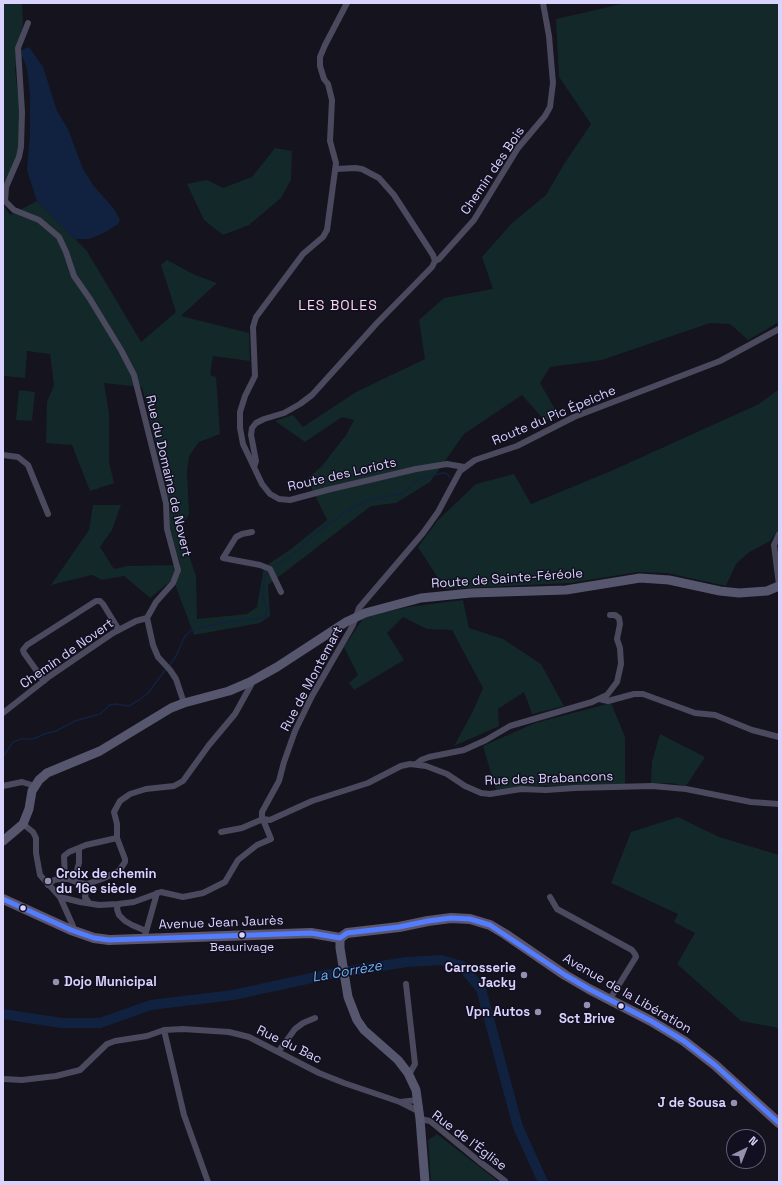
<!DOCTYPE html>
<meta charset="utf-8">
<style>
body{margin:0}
#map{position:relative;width:782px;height:1185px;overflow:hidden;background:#15131d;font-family:"Space Grotesk",sans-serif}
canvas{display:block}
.frame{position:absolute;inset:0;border:4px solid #d8d3fc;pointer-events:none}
.north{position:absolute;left:726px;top:1129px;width:40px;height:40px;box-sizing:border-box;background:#120f21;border:1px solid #615d79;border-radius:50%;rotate:43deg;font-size:11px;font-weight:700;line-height:16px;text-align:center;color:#d8d3fc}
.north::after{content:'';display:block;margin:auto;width:14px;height:18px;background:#9490ae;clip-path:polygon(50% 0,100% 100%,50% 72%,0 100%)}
</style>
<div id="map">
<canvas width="782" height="1185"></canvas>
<div class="frame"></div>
<div class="north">N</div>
</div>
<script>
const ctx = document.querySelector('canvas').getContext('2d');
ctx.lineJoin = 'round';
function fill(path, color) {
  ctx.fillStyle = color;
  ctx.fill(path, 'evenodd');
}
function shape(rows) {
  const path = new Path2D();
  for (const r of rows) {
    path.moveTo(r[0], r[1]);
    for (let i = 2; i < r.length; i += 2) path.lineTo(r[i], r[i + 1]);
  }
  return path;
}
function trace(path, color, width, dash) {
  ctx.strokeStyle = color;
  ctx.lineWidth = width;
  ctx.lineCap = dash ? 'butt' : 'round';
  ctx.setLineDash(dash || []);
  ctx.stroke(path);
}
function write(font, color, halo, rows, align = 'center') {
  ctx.font = font + ' "Space Grotesk",sans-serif';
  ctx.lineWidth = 3;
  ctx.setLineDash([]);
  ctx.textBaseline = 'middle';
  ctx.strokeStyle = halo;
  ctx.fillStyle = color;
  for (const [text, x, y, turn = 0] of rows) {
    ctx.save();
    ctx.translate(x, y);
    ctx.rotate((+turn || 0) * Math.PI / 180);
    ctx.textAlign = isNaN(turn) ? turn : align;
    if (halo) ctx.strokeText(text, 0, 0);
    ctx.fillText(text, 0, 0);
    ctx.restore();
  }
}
fill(shape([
 [3,3,22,3,23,23,15,69,20,114,19,154,5,186,3,204,10,215,37,201,87,251,141,342,176,312,161,265,167,260,195,275,217,283,181,316,249,333,250,361,213,356,210,375,216,377,220,434,199,442,189,456,187,472,189,514,180,529,196,576,197,619,247,614,257,607,264,567,291,549,327,520,307,479,322,466,346,435,354,420,342,417,305,442,275,421,293,415,303,427,356,392,425,359,419,320,444,298,493,289,482,257,512,223,546,195,564,164,591,124,559,77,556,19,626,3,779,3,779,322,748,340,730,324,710,323,602,360,550,367,540,383,559,416,545,421,522,395,464,434,430,482,396,503,371,506,268,585,270,616,260,623,194,635,173,579,150,598,124,576,102,580,92,575,51,585,89,530,93,505,121,505,112,530,100,547,114,569,127,566,180,565,170,528,170,507,142,387,104,383,109,413,109,462,114,483,90,491,72,445,46,443,47,402,54,385,50,354,27,351,25,378,3,376],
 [275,148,292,151,291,180,281,198,249,225,223,235,204,220,187,184,207,180,223,188,252,177],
 [779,389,779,529,770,541,748,553,736,564,726,586,667,573,638,572,570,583,445,589,418,547,438,520,476,484,514,474,531,504,611,471,759,404],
 [19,390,35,392,32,421,16,420],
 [463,600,469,628,503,639,541,664,564,706,532,714,524,692,498,709,499,726,454,746,472,713,483,688,452,630,427,629,403,617,387,633,404,660,354,690,349,683,358,675,344,647,364,617,408,607],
 [611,703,625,737,625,785,522,786,496,790,483,746,535,723],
 [660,734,705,757,686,786,670,783,651,784,652,761],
 [678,817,719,837,779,855,779,1028,741,1021,677,964,695,933,674,922,678,914,611,883,631,832],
 [437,1134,499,1182,431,1182,428,1140]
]), '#132828');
fill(shape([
 [29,47,43,67,57,111,68,129,83,169,93,185,114,209,120,220,118,224,104,233,89,239,75,239,70,235,37,201,27,170,30,134,30,95,27,69,21,53,22,50]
]), '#112240');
trace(shape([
 [272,568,296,552,314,535,343,514,362,503,370,500,403,493,419,479,442,473,446,473,450,477],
 [169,666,176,656,185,636,192,630,221,623,263,618,266,615,267,609,263,597,263,588,266,576,269,570],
 [3,757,13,742,21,739,33,739,47,733,56,731,75,721,100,714,110,705,115,704,129,706,139,700,148,693,166,669]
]), '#112240', 1.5);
trace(shape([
 [3,1014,62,1023,100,1023,151,1005,233,995,330,974,407,962,441,960,462,966,481,989,518,1127,543,1182]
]), '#112240', 10);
trace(shape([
 [347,3,325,45,320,57,320,66,324,79,328,84,332,100,330,141,336,163,327,230,323,237,303,254,256,317,253,327,255,376,245,396,240,412,240,428,243,444,262,484,270,494,279,499,290,500,327,490,416,469,447,464,464,467],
 [28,23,18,48,22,112,21,147,19,157,6,187,5,201,14,210,39,220,59,237,66,252,74,276,90,299,121,350,134,375,166,503,167,529,178,570,173,583,156,602,147,618,153,645,158,657,170,670,176,679,184,703],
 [435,261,439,259,474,220,518,148,545,116,550,107,553,83,549,36,543,3],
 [3,455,18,457,28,465,48,514],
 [254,467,256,461,251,435,252,428,256,423,264,419,284,413,300,404,312,395,377,323,432,267,435,261,433,255,394,195,379,178,362,169,355,168,336,169],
 [252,532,242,534,236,537,223,558,260,565,270,569,281,592],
 [779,534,774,545,779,585],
 [44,681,24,653,23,650,27,645,96,601,100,601,103,604,119,630],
 [599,699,608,701,634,694,643,694,695,713,715,715,752,730,779,737],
 [3,713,50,676,113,633,136,621,147,618],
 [416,764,421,760,429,757,464,750,486,740,510,726,592,702,607,695,617,682,621,664,620,648,617,639,620,624,619,618,615,615,610,615],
 [3,786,22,782,35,786],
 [23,824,33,832,36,838,36,853,40,875,60,897,73,926,71,930],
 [221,832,242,828,263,819,270,820,312,801,368,783,401,766,410,764,426,766,447,774,465,786,481,793,490,794,521,789,546,790,575,788,652,786,686,789,751,802,779,804],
 [65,879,64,856,69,852,86,845,117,838],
 [74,881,79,863,79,848],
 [87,884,85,897,89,903],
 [48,885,54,880,60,879,68,879,79,883,87,884,102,879,119,871,125,862,125,859,117,838,117,824,114,812,120,801,130,794,146,789,174,786,183,781,209,745,235,714,251,685,250,682],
 [60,897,80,902,99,905,118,904,134,902,161,892,183,897,203,893,225,882,238,860,257,845,271,839,262,817,262,812,279,781,284,762,295,731,312,696,353,625,359,608,423,533,438,512,460,471,475,460,517,446,574,417,720,361,779,329],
 [550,897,557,909,632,950,635,954,636,957,610,999],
 [118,904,117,909,119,915,125,921,132,925,146,931],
 [144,939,157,893],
 [406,984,415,1064,411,1071,408,1073],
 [164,1030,184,1115,208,1182],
 [278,1052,295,1029,303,1023,315,1018],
 [3,1079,22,1080,56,1076,80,1070,107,1044,115,1041,147,1036,164,1030,183,1029,229,1032,249,1037,319,1073,344,1083,400,1102],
 [417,1100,400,1102,420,1112],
 [420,1119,430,1121,480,1162,505,1181]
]), '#4a495e', 6);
trace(shape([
 [3,841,23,824,29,809,32,791,39,780,47,773,100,751,171,708,184,703,229,691,250,682,277,667,346,622,365,613,421,598,471,593,566,590,640,578,669,580,720,591,739,593,767,591,779,586],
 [340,938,340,948,348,997,357,1020,364,1030,398,1060,408,1073,416,1090,420,1119,425,1182]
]), '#57566f', 9);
trace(shape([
 [3,899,71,930,94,938,109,940,311,933,340,938,347,933,399,927,428,921,451,918,470,919,490,925,505,934,565,975,589,989,651,1021,684,1041,715,1065,779,1123]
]), '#5d546e', 10);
trace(shape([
 [3,899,71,930,94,938,109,940,311,933,340,938,347,933,399,927,428,921,451,918,470,919,490,925,565,975,589,989,651,1021,684,1041,715,1065,779,1123]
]), '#527dff', 5);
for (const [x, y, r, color] of [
 [48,881,4,"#9490ae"],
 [23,908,3.5,"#d8d3fc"],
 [242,935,3.5,"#d8d3fc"],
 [524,975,4,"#9490ae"],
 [56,982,4,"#9490ae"],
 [587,1005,4,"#9490ae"],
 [621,1006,3.5,"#d8d3fc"],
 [538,1012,4,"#9490ae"],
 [734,1103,4,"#9490ae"]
]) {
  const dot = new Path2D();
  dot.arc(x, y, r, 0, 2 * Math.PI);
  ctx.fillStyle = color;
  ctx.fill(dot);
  trace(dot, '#120f21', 1.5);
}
write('12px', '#d8d3fc', '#120f21', [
 ["Beaurivage",242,948]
]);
write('13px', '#d8d3fc', '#120f21', [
 ["Chemin des Bois",493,171,-56],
 ["Route du Pic Épeiche",554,416,-23],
 ["Route des Loriots",342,475,-13],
 ["Rue du Domaine de Novert",168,476,77],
 ["Route de Sainte-Féréole",507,579,-4],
 ["Chemin de Novert",67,654,-35],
 ["Rue de Montemart",312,679,-62],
 ["Rue des Brabancons",549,779,-2],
 ["Avenue Jean Jaurès",221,923,-2],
 ["Avenue de la Libération",627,994,30],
 ["Rue du Bac",289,1045,26],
 ["Rue de l'Église",469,1141,37]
]);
write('bold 13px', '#d8d3fc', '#120f21', [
 ["Croix de chemin",56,874,"left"],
 ["du 16e siècle",56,889,"left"],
 ["Carrosserie",516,968],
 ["Jacky",516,983],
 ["Dojo Municipal",64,982,"left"],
 ["Vpn Autos",530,1012],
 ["Sct Brive",587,1019,"center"],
 ["J de Sousa",726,1103]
], 'right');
ctx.letterSpacing = '1px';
write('14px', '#fcd5ed', '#120f21', [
 ["LES BOLES",338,306]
]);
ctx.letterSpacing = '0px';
write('italic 14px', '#69b3f4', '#120f21', [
 ["La Corrèze",347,972,-10]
]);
</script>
